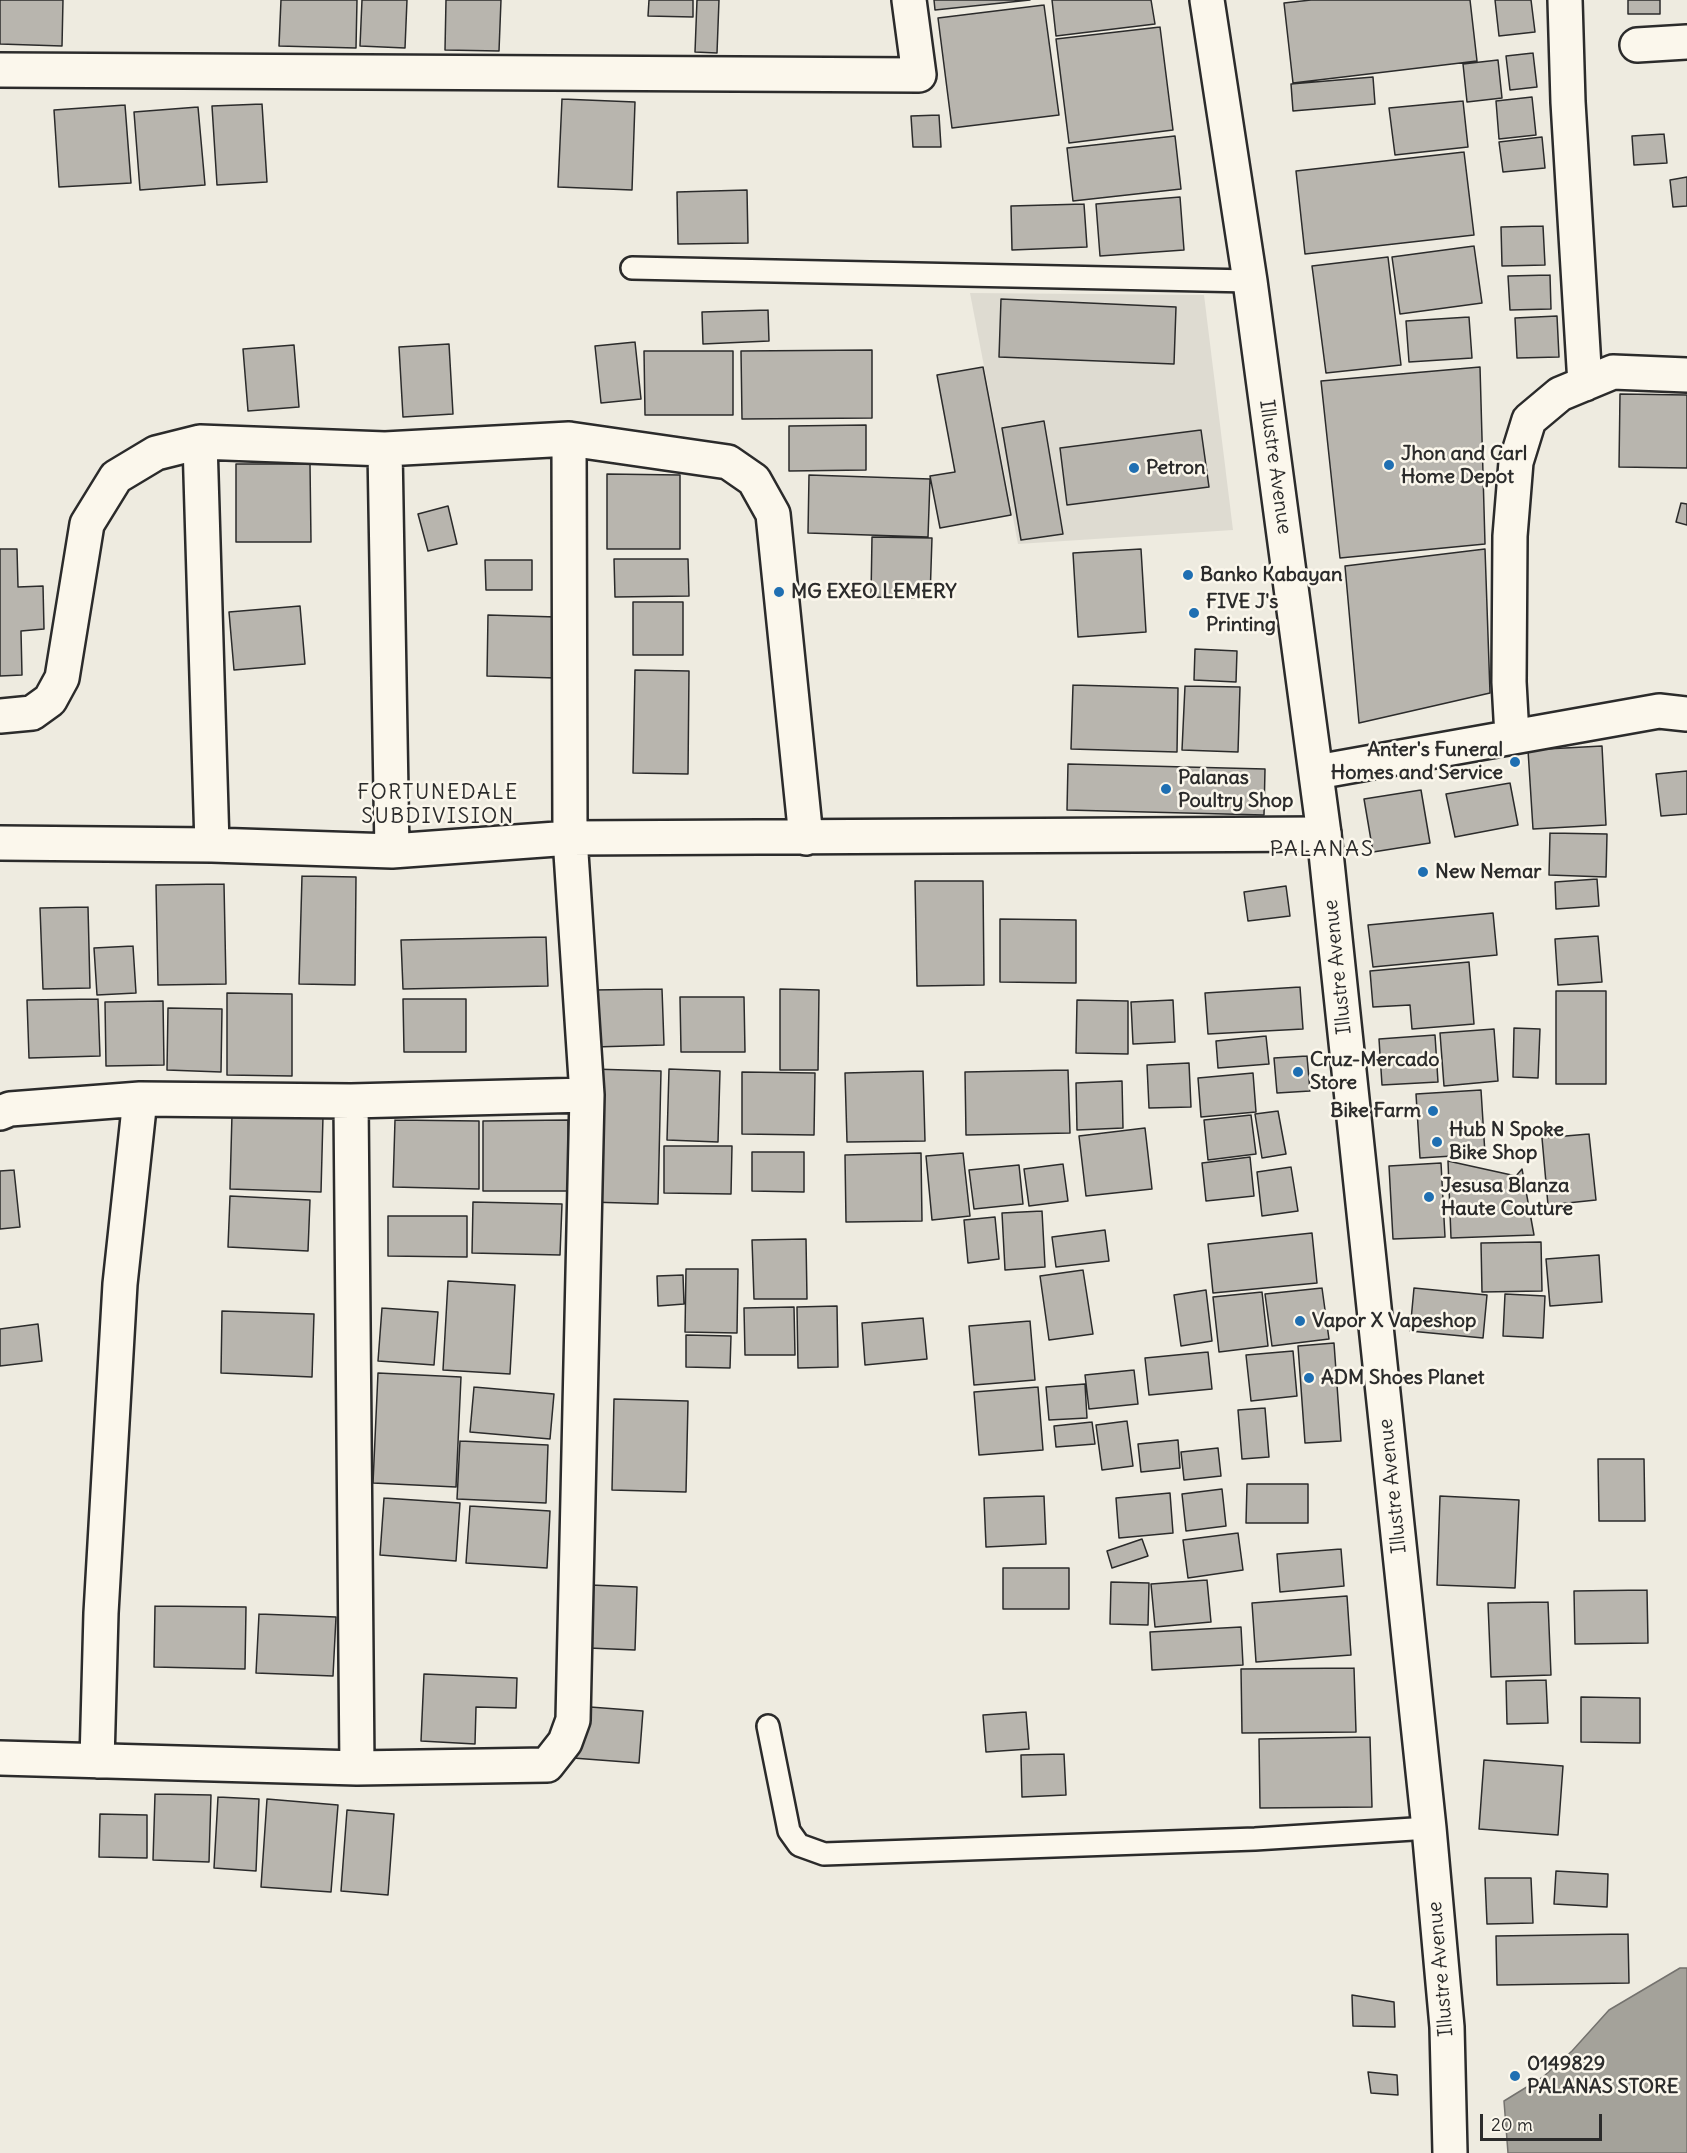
<!DOCTYPE html>
<style>
body{margin:0}
#map{position:relative;width:1687px;height:2153px;overflow:hidden;background:#eeebe0;font-family:Delius,sans-serif}
canvas{display:block}
.scale{position:absolute;left:1480px;top:2114px;width:122px;height:27px;box-sizing:border-box;border:3px solid #2b2b2b;border-top:0;padding-left:8px;font-size:18px;line-height:21px;white-space:nowrap;color:#2b2b2b;-webkit-text-stroke:4px #fbf7ec;paint-order:stroke}
</style>
<div id="map">
<canvas width="1687" height="2153"></canvas>
<div class="scale">20 m</div>
</div>
<script>
const ctx = document.querySelector('canvas').getContext('2d');
ctx.lineJoin = 'round';
function fill(path, color) {
  ctx.fillStyle = color;
  ctx.fill(path, 'evenodd');
}
function shape(rows) {
  const path = new Path2D();
  for (const r of rows) {
    path.moveTo(r[0], r[1]);
    for (let i = 2; i < r.length; i += 2) path.lineTo(r[i], r[i + 1]);
  }
  return path;
}
function trace(path, color, width, dash) {
  ctx.strokeStyle = color;
  ctx.lineWidth = width;
  ctx.lineCap = dash ? 'butt' : 'round';
  ctx.setLineDash(dash || []);
  ctx.stroke(path);
}
function write(font, color, halo, rows, align = 'center') {
  ctx.font = font + ' Delius,sans-serif';
  ctx.lineWidth = 5;
  ctx.setLineDash([]);
  ctx.textBaseline = 'middle';
  ctx.strokeStyle = halo;
  ctx.fillStyle = color;
  for (const [text, x, y, turn = 0] of rows) {
    ctx.save();
    ctx.translate(x, y);
    ctx.rotate((+turn || 0) * Math.PI / 180);
    ctx.textAlign = isNaN(turn) ? turn : align;
    if (halo) ctx.strokeText(text, 0, 0);
    ctx.fillText(text, 0, 0);
    ctx.restore();
  }
}
fill(shape([
 [970,293,1204,295,1233,530,1018,544]
]), '#dedbd1');
const water = shape([
 [1680,1968,1687,1968,1687,2153,1508,2153,1504,2101,1543,2077,1572,2051,1609,2010,1680,1968]
]);
fill(water, '#a4a29a');
trace(water, '#74726e', 1.5);
const building = shape([
 [0,0,63,0,62,46,0,44,0,0],
 [281,0,357,0,356,48,279,46,281,0],
 [362,0,407,0,405,48,360,46,362,0],
 [446,0,501,0,499,51,445,50,446,0],
 [649,0,693,0,693,17,648,16,649,0],
 [697,0,719,0,717,53,695,52,697,0],
 [934,0,1030,0,935,10,934,0],
 [1052,0,1151,0,1155,24,1056,36,1052,0],
 [1311,0,1470,0,1477,61,1293,83,1284,3,1311,0],
 [1495,0,1531,0,1535,32,1499,36,1495,0],
 [1628,0,1660,0,1660,14,1628,14,1628,0],
 [1044,5,1059,115,952,128,938,18,1044,5],
 [1160,27,1173,130,1069,143,1056,39,1160,27],
 [1533,53,1537,87,1510,90,1506,56,1533,53],
 [1498,60,1502,98,1467,102,1463,64,1498,60],
 [1373,77,1375,104,1293,111,1291,84,1373,77],
 [1532,97,1536,135,1499,139,1496,101,1532,97],
 [562,99,635,102,632,190,558,187,562,99],
 [1463,101,1468,147,1395,155,1389,108,1463,101],
 [262,104,267,182,217,185,212,106,262,104],
 [125,105,131,183,59,187,54,110,125,105],
 [198,107,205,185,140,190,134,112,198,107],
 [939,115,941,147,913,147,911,116,939,115],
 [1664,134,1667,163,1634,165,1632,136,1664,134],
 [1175,136,1181,189,1073,201,1067,148,1175,136],
 [1542,137,1545,168,1503,172,1499,142,1542,137],
 [1464,152,1474,235,1305,254,1296,171,1464,152],
 [1687,177,1687,206,1673,207,1670,180,1687,177],
 [747,190,748,243,678,244,677,192,747,190],
 [1180,197,1184,250,1100,256,1096,204,1180,197],
 [1084,204,1087,247,1012,250,1011,206,1084,204],
 [1543,226,1545,265,1502,266,1501,227,1543,226],
 [1474,246,1482,303,1400,314,1392,257,1474,246],
 [1388,257,1401,365,1326,373,1312,266,1388,257],
 [1550,275,1551,309,1510,310,1508,276,1550,275],
 [1001,299,1176,307,1174,364,999,357,1001,299],
 [768,310,769,341,703,344,702,312,768,310],
 [1557,316,1559,357,1517,358,1515,318,1557,316],
 [1469,317,1472,358,1409,362,1406,321,1469,317],
 [635,342,641,399,601,403,595,346,635,342],
 [449,344,453,414,403,417,399,347,449,344],
 [294,345,299,407,248,411,243,349,294,345],
 [872,350,872,418,742,419,741,351,872,350],
 [644,351,733,351,733,415,645,415,644,351],
 [983,367,1011,515,940,528,930,476,955,472,937,375,983,367],
 [1480,367,1485,544,1340,558,1321,381,1480,367],
 [1620,394,1687,395,1687,468,1619,467,1620,394],
 [1044,421,1063,534,1021,540,1002,428,1044,421],
 [866,425,866,470,789,471,789,426,866,425],
 [1201,430,1209,487,1067,505,1060,448,1201,430],
 [236,464,310,464,311,542,236,542,236,464],
 [607,474,680,475,680,549,607,549,607,474],
 [809,475,930,479,928,537,808,533,809,475],
 [1681,503,1687,504,1687,525,1676,522,1681,503],
 [448,506,457,544,428,551,418,514,448,506],
 [872,537,932,538,930,598,871,597,872,537],
 [0,549,17,549,18,587,43,586,44,629,21,631,22,675,0,676,0,549],
 [1141,549,1146,632,1078,637,1073,553,1141,549],
 [1485,549,1490,693,1359,723,1345,566,1485,549],
 [614,559,688,559,689,596,615,597,614,559],
 [485,560,532,560,532,590,486,590,485,560],
 [633,602,683,602,683,655,633,655,633,602],
 [300,606,305,664,234,670,229,612,300,606],
 [488,615,557,617,556,678,487,676,488,615],
 [1195,649,1237,651,1236,682,1194,680,1195,649],
 [635,670,689,671,688,774,633,773,635,670],
 [1073,685,1178,688,1177,752,1071,749,1073,685],
 [1185,686,1240,687,1238,752,1182,750,1185,686],
 [1602,746,1606,825,1533,829,1528,750,1602,746],
 [1068,764,1265,769,1264,815,1067,810,1068,764],
 [1687,771,1687,814,1661,816,1656,774,1687,771],
 [1510,783,1518,825,1455,837,1446,794,1510,783],
 [1421,790,1430,843,1373,852,1364,799,1421,790],
 [1550,833,1607,834,1606,877,1549,875,1550,833],
 [302,876,356,877,355,985,299,984,302,876],
 [1597,879,1599,906,1556,909,1555,882,1597,879],
 [915,881,983,881,984,985,917,986,915,881],
 [224,884,226,984,158,985,156,885,224,884],
 [1286,886,1290,916,1248,921,1244,892,1286,886],
 [88,907,90,988,43,989,40,908,88,907],
 [1493,913,1497,955,1373,967,1368,925,1493,913],
 [1000,919,1076,920,1076,983,1000,982,1000,919],
 [1598,936,1602,982,1558,985,1555,939,1598,936],
 [546,937,548,986,403,989,401,940,546,937],
 [133,946,136,993,97,995,94,948,133,946],
 [1469,962,1474,1024,1412,1029,1410,1005,1373,1007,1370,971,1469,962],
 [1300,987,1303,1029,1208,1034,1205,993,1300,987],
 [662,989,664,1045,594,1047,593,990,662,989],
 [780,989,819,990,818,1070,780,1070,780,989],
 [1556,991,1606,991,1606,1084,1556,1084,1556,991],
 [227,993,292,994,292,1076,227,1075,227,993],
 [680,997,744,997,745,1052,681,1052,680,997],
 [98,999,100,1056,29,1058,27,1000,98,999],
 [403,999,466,999,466,1052,404,1052,403,999],
 [1077,1000,1128,1001,1128,1054,1076,1053,1077,1000],
 [1173,1000,1175,1042,1133,1044,1131,1002,1173,1000],
 [163,1001,164,1065,106,1066,105,1002,163,1001],
 [168,1008,222,1009,221,1072,167,1070,168,1008],
 [1514,1028,1540,1029,1538,1078,1513,1077,1514,1028],
 [1494,1029,1498,1081,1444,1086,1440,1033,1494,1029],
 [1435,1035,1438,1082,1382,1085,1379,1039,1435,1035],
 [1266,1036,1269,1064,1218,1068,1216,1041,1266,1036],
 [1307,1056,1310,1091,1277,1093,1274,1058,1307,1056],
 [1189,1063,1191,1107,1149,1108,1147,1065,1189,1063],
 [592,1069,661,1071,658,1204,589,1202,592,1069],
 [669,1069,720,1071,718,1142,667,1140,669,1069],
 [1068,1070,1070,1133,966,1135,965,1072,1068,1070],
 [923,1071,925,1141,847,1142,845,1073,923,1071],
 [742,1072,815,1073,814,1135,742,1134,742,1072],
 [1253,1073,1256,1112,1201,1117,1198,1078,1253,1073],
 [1122,1081,1123,1128,1077,1130,1076,1083,1122,1081],
 [1481,1090,1485,1154,1420,1158,1416,1094,1481,1090],
 [1278,1111,1286,1154,1262,1158,1255,1114,1278,1111],
 [232,1114,323,1116,321,1192,230,1189,232,1114],
 [1251,1115,1256,1154,1208,1160,1204,1120,1251,1115],
 [395,1120,479,1121,479,1189,393,1187,395,1120],
 [568,1120,569,1191,483,1191,483,1121,568,1120],
 [1145,1128,1152,1189,1086,1196,1079,1136,1145,1128],
 [1589,1134,1596,1200,1548,1205,1542,1138,1589,1134],
 [664,1146,732,1146,731,1194,664,1193,664,1146],
 [752,1152,804,1152,804,1192,752,1191,752,1152],
 [921,1153,922,1221,846,1222,845,1155,921,1153],
 [963,1153,970,1216,932,1220,926,1156,963,1153],
 [1250,1157,1254,1196,1206,1201,1202,1163,1250,1157],
 [1448,1161,1516,1176,1522,1169,1534,1235,1451,1238,1448,1161],
 [1441,1163,1445,1237,1393,1239,1389,1166,1441,1163],
 [1063,1164,1068,1201,1029,1206,1024,1169,1063,1164],
 [1019,1165,1023,1204,974,1209,969,1170,1019,1165],
 [1291,1167,1298,1211,1262,1216,1257,1172,1291,1167],
 [14,1170,20,1227,0,1229,0,1171,14,1170],
 [230,1196,310,1200,308,1251,228,1247,230,1196],
 [473,1202,562,1204,560,1255,472,1253,473,1202],
 [1042,1211,1045,1267,1005,1270,1002,1213,1042,1211],
 [388,1216,467,1216,467,1257,388,1256,388,1216],
 [995,1217,999,1259,968,1263,964,1220,995,1217],
 [1105,1230,1109,1261,1056,1267,1052,1237,1105,1230],
 [1312,1233,1317,1283,1213,1293,1208,1244,1312,1233],
 [806,1239,807,1299,754,1299,752,1240,806,1239],
 [1541,1242,1542,1291,1482,1292,1481,1243,1541,1242],
 [1599,1255,1602,1302,1550,1306,1546,1259,1599,1255],
 [686,1269,738,1269,737,1333,685,1332,686,1269],
 [1083,1270,1093,1334,1049,1340,1040,1276,1083,1270],
 [683,1275,684,1304,658,1306,657,1276,683,1275],
 [448,1281,515,1285,510,1374,443,1370,448,1281],
 [1322,1288,1329,1339,1272,1346,1265,1294,1322,1288],
 [1414,1288,1487,1295,1483,1338,1410,1331,1414,1288],
 [1206,1290,1212,1341,1181,1346,1174,1295,1206,1290],
 [1262,1292,1268,1346,1219,1352,1213,1297,1262,1292],
 [1505,1294,1545,1296,1543,1338,1503,1336,1505,1294],
 [837,1306,838,1367,798,1368,797,1307,837,1306],
 [794,1307,795,1355,745,1355,744,1308,794,1307],
 [382,1308,438,1312,434,1365,378,1361,382,1308],
 [222,1311,314,1314,312,1377,221,1373,222,1311],
 [923,1318,927,1359,865,1365,862,1323,923,1318],
 [1030,1321,1035,1380,974,1385,969,1326,1030,1321],
 [38,1324,42,1361,0,1366,0,1329,38,1324],
 [686,1335,731,1336,730,1368,686,1367,686,1335],
 [1334,1343,1341,1441,1305,1443,1298,1346,1334,1343],
 [1293,1351,1297,1396,1251,1401,1246,1355,1293,1351],
 [1208,1352,1212,1389,1149,1395,1145,1358,1208,1352],
 [1134,1370,1138,1404,1089,1409,1085,1375,1134,1370],
 [378,1373,461,1377,456,1487,373,1483,378,1373],
 [1085,1384,1087,1418,1049,1420,1046,1387,1085,1384],
 [474,1387,554,1394,550,1439,470,1432,474,1387],
 [1038,1387,1043,1450,979,1455,974,1392,1038,1387],
 [614,1399,688,1401,686,1492,612,1490,614,1399],
 [1265,1408,1269,1457,1242,1459,1238,1410,1265,1408],
 [1127,1421,1133,1466,1102,1470,1096,1425,1127,1421],
 [1092,1422,1095,1444,1056,1447,1054,1426,1092,1422],
 [1178,1440,1180,1468,1141,1472,1138,1444,1178,1440],
 [460,1441,548,1445,546,1503,457,1499,460,1441],
 [1218,1448,1221,1476,1184,1480,1181,1452,1218,1448],
 [1598,1459,1644,1459,1645,1521,1599,1521,1598,1459],
 [1247,1484,1308,1484,1308,1523,1246,1523,1247,1484],
 [1222,1489,1226,1526,1186,1531,1182,1494,1222,1489],
 [1170,1493,1173,1533,1119,1538,1116,1498,1170,1493],
 [1044,1496,1046,1544,986,1547,984,1498,1044,1496],
 [1440,1496,1519,1500,1515,1588,1437,1585,1440,1496],
 [384,1498,460,1503,456,1561,380,1555,384,1498],
 [470,1506,550,1511,547,1568,466,1563,470,1506],
 [1238,1533,1243,1570,1188,1578,1183,1540,1238,1533],
 [1142,1539,1148,1556,1112,1568,1107,1551,1142,1539],
 [1341,1549,1344,1586,1280,1592,1277,1554,1341,1549],
 [1003,1568,1069,1568,1069,1609,1003,1609,1003,1568],
 [1207,1580,1211,1622,1155,1627,1151,1584,1207,1580],
 [1111,1582,1149,1583,1148,1625,1110,1624,1111,1582],
 [591,1585,637,1587,635,1650,589,1648,591,1585],
 [1647,1590,1648,1643,1575,1644,1574,1591,1647,1590],
 [1347,1596,1351,1655,1256,1662,1252,1603,1347,1596],
 [1548,1602,1551,1675,1491,1677,1488,1603,1548,1602],
 [155,1606,246,1607,245,1669,154,1667,155,1606],
 [259,1614,336,1617,333,1676,256,1673,259,1614],
 [1241,1627,1243,1665,1152,1670,1150,1632,1241,1627],
 [1354,1668,1356,1732,1242,1733,1241,1669,1354,1668],
 [424,1674,517,1678,516,1708,476,1707,475,1744,421,1741,424,1674],
 [1546,1680,1548,1723,1507,1724,1506,1681,1546,1680],
 [1581,1697,1640,1698,1640,1743,1581,1742,1581,1697],
 [577,1706,643,1711,639,1763,573,1758,577,1706],
 [1026,1712,1029,1749,986,1752,983,1715,1026,1712],
 [1370,1737,1372,1807,1260,1808,1259,1739,1370,1737],
 [1064,1754,1066,1795,1022,1797,1021,1755,1064,1754],
 [1484,1760,1563,1766,1558,1835,1479,1829,1484,1760],
 [155,1794,211,1795,209,1862,153,1860,155,1794],
 [218,1797,259,1799,256,1871,214,1868,218,1797],
 [267,1799,338,1805,331,1892,261,1887,267,1799],
 [347,1810,394,1814,388,1895,341,1891,347,1810],
 [100,1814,147,1815,147,1858,99,1857,100,1814],
 [1556,1871,1608,1874,1607,1907,1554,1904,1556,1871],
 [1485,1878,1531,1878,1533,1923,1487,1924,1485,1878],
 [1628,1934,1629,1983,1497,1985,1496,1936,1628,1934],
 [1352,1995,1394,2002,1395,2027,1353,2026,1352,1995],
 [1368,2072,1397,2075,1398,2095,1371,2093,1368,2072]
]);
fill(building, '#b8b5ae');
trace(building, '#2b2b2b', 1.5);
const service = shape([
 [632,268,1250,281],
 [768,1726,789,1831,799,1845,824,1854,1255,1839,1429,1828]
]);
const minor = shape([
 [1565,0,1568,102,1585,384],
 [1637,45,1687,42],
 [0,70,919,75,909,0],
 [385,449,392,851],
 [0,716,32,713,50,700,62,678,87,524,116,477,156,453,200,442],
 [1512,736,1509,682,1510,536,1516,462,1529,420,1560,394,1613,372,1687,375],
 [1317,772,1659,711,1687,714],
 [0,843,212,845,392,851,570,838,1324,834],
 [212,845,200,442,385,449,569,439,728,462,754,480,773,514,806,838],
 [0,1113,10,1109,140,1099],
 [0,1758,357,1768,547,1765,565,1742,573,1720,587,1095,570,838,569,439],
 [97,1761,101,1613,120,1284,140,1099,351,1101],
 [357,1768,351,1101,587,1095]
]);
const secondary = shape([
 [1207,0,1250,281,1324,834,1429,1828,1447,2027,1450,2153]
]);
trace(service, '#2b2b2b', 26);
trace(minor, '#2b2b2b', 38);
trace(secondary, '#2b2b2b', 38);
trace(service, '#fbf7ec', 21);
trace(minor, '#fbf7ec', 33);
trace(secondary, '#fbf7ec', 33);
for (const [x, y, r, color] of [
 [1389,465,6,"#1f6fb2"],
 [1134,468,6,"#1f6fb2"],
 [1188,575,6,"#1f6fb2"],
 [779,592,6,"#1f6fb2"],
 [1194,613,6,"#1f6fb2"],
 [1515,762,6,"#1f6fb2"],
 [1166,789,6,"#1f6fb2"],
 [1423,872,6,"#1f6fb2"],
 [1298,1072,6,"#1f6fb2"],
 [1433,1111,6,"#1f6fb2"],
 [1437,1142,6,"#1f6fb2"],
 [1429,1197,6,"#1f6fb2"],
 [1300,1321,6,"#1f6fb2"],
 [1309,1378,6,"#1f6fb2"],
 [1515,2076,6,"#1f6fb2"]
]) {
  const dot = new Path2D();
  dot.arc(x, y, r, 0, 2 * Math.PI);
  ctx.fillStyle = color;
  ctx.fill(dot);
  trace(dot, '#fbf7ec', 2);
}
write('bold 20px', '#2b2b2b', '#fbf7ec', [
 ["Jhon and Carl",1401,454],
 ["Home Depot",1401,477],
 ["Petron",1146,468],
 ["Banko Kabayan",1200,575],
 ["MG EXEO LEMERY",791,592],
 ["FIVE J's",1206,602],
 ["Printing",1206,625],
 ["Anter's Funeral",1503,750,"right"],
 ["Homes and Service",1503,773,"right"],
 ["Palanas",1178,778],
 ["Poultry Shop",1178,801],
 ["New Nemar",1435,872],
 ["Cruz-Mercado",1310,1060],
 ["Store",1310,1083],
 ["Bike Farm",1421,1111,"right"],
 ["Hub N Spoke",1449,1130],
 ["Bike Shop",1449,1153],
 ["Jesusa Blanza",1441,1186],
 ["Haute Couture",1441,1209],
 ["Vapor X Vapeshop",1312,1321],
 ["ADM Shoes Planet",1321,1378],
 ["0149829",1527,2064],
 ["PALANAS STORE",1527,2087]
], 'left');
write('20px', '#2b2b2b', '#fbf7ec', [
 ["Illustre Avenue",1275,467,82],
 ["Illustre Avenue",1338,967,-96],
 ["Illustre Avenue",1393,1486,-96],
 ["Illustre Avenue",1441,1969,-95]
]);
ctx.letterSpacing = '1.5px';
write('21px', '#2b2b2b', '#fbf7ec', [
 ["FORTUNEDALE",438,793],
 ["SUBDIVISION",438,817]
]);
ctx.letterSpacing = '0px';
ctx.letterSpacing = '1.5px';
write('22px', '#2b2b2b', '#fbf7ec', [
 ["PALANAS",1322,850]
]);
ctx.letterSpacing = '0px';
</script>
